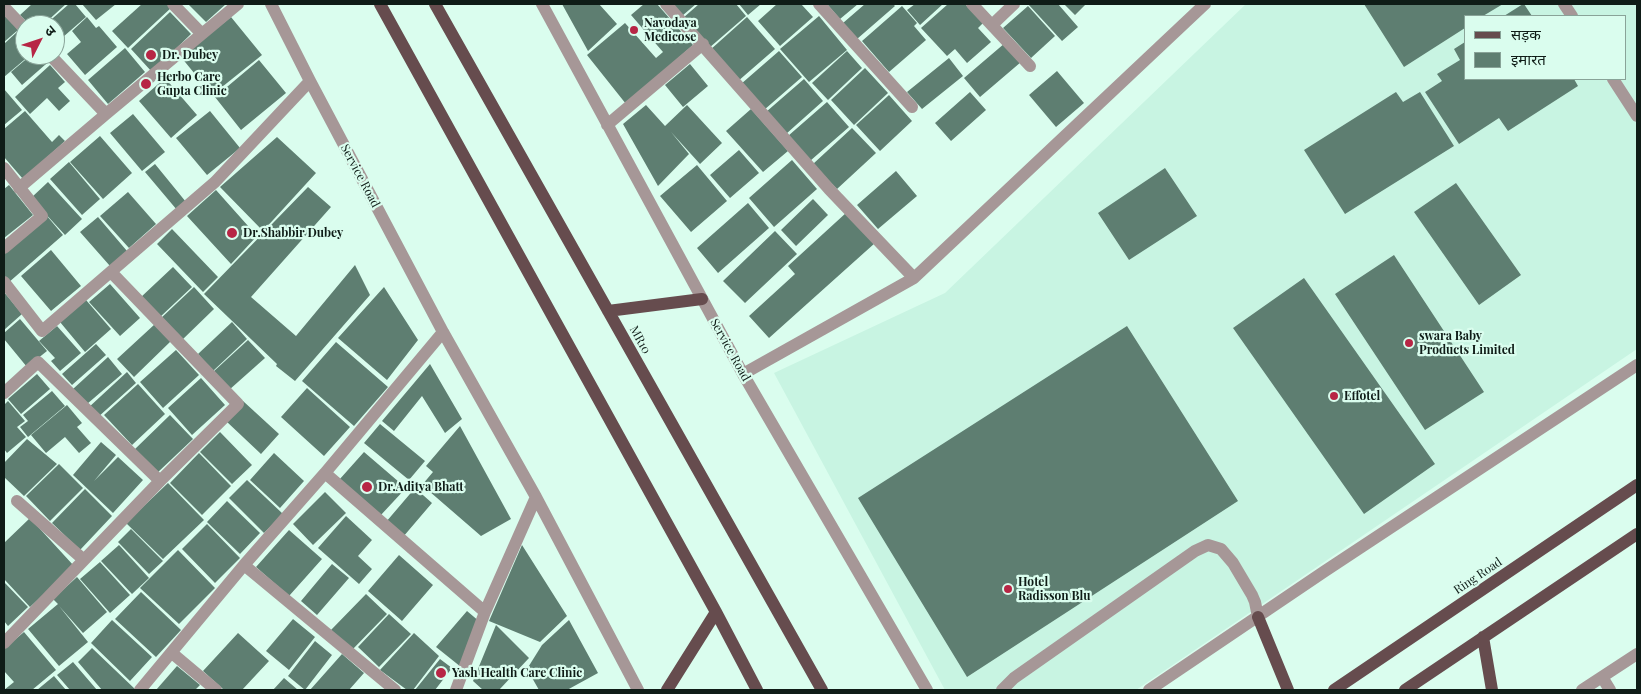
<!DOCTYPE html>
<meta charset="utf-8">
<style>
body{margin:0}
#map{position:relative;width:1641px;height:694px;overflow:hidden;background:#dafdee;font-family:"Playfair Display","Noto Sans Devanagari",serif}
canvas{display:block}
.frame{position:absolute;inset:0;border:5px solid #0f1c17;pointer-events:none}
.legend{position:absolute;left:1464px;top:15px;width:162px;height:65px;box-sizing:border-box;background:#dafdee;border:1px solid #89a398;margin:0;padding:6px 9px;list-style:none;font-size:15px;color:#0f1c17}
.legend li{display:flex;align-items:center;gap:10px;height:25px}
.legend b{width:25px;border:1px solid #89a398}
.north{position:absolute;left:15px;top:15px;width:50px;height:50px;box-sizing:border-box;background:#dafdee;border:1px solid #89a398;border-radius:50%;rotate:49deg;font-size:14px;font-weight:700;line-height:20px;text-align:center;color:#0f1c17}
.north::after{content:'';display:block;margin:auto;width:18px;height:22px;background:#b72645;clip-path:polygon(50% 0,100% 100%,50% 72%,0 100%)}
</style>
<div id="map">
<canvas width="1641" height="694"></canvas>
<div class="frame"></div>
<ul class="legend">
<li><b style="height:6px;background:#664c4e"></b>सड़क</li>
<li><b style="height:14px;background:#5e7e71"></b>इमारत</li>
</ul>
<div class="north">उ</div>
</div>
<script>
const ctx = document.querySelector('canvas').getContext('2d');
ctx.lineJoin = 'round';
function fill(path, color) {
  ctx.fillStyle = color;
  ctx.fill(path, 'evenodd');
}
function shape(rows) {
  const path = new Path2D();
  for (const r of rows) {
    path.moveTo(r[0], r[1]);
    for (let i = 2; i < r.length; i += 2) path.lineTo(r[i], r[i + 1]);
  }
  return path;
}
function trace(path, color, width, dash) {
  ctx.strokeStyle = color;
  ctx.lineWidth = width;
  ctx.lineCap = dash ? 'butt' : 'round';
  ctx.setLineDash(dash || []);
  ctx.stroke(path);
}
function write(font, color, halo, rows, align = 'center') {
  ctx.font = font + ' "Playfair Display",serif';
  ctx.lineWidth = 4.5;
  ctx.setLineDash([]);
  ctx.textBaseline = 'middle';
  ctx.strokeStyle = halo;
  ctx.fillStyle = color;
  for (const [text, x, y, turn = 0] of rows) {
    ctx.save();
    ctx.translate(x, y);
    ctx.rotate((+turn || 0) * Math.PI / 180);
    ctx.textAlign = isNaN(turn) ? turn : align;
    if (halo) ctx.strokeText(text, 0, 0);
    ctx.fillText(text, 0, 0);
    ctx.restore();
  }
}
fill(shape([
 [1246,4,1637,4,1637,349,1136,690,945,690,774,373,945,293],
 [1465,16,1625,16,1625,79,1465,79]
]), '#c8f4e2');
fill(shape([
 [32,4,66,4,43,25,30,25,20,15],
 [69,4,75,4,86,17,55,44,55,25,45,25],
 [82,4,116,4,96,20],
 [142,4,169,4,172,7,128,48,112,31],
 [188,4,226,4,206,22],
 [562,4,599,4,617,24,588,51],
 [644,4,657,4,693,45,626,104,587,55,625,23,656,58,663,52,631,15],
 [671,4,696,4,682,16],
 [699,4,736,4,746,16,709,48,683,18],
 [739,4,761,4,748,15],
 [777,4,801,4,813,17,780,46,758,21],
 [827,4,858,4,840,19],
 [865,4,893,4,895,6,857,39,843,23],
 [915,4,943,4,920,25,907,10],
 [948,4,965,4,983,23,978,28,991,42,967,63,955,49,947,56,921,28],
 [1028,4,1058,4,1078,27,1062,41],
 [1064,4,1086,4,1075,15],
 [1364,4,1503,4,1483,16,1465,16,1465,28,1404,67],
 [1524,4,1532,16,1504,16,1523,4],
 [902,6,917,23,914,26,926,40,889,72,862,41],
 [1028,6,1055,36,1031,58,1003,28],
 [170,12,191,34,152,72,131,49],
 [6,15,18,30,4,42,4,17],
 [819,16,847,50,809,82,780,49],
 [87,17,96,28,99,26,117,47,85,75,67,54,81,42,72,31],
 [231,17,262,55,212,95,181,57],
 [747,17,775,49,737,82,710,50],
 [17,32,25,42,25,55,30,55,4,77,4,44],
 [1465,42,1465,79,1574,79,1578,86,1508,131,1499,118,1459,144,1425,92,1442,81,1437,74,1460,60,1454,49],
 [1005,43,1021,62,980,97,964,78],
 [125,48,145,72,108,104,88,80],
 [779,51,802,77,764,110,741,84],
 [847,51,862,68,828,100,812,83],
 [31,55,39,55,46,64,22,85,11,72],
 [949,58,963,76,922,109,907,92],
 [259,60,286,93,241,130,215,97],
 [690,64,708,86,683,107,665,85],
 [50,65,65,82,58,88,70,101,59,111,47,98,30,114,15,97],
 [865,68,888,93,854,125,831,100],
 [1057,71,1084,103,1056,127,1029,95],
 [165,78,197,115,171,138,139,101],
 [804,79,823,101,786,134,766,112],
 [4,89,22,110,4,125],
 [970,92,986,110,951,141,935,123],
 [1396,92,1403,102,1420,92,1454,146,1345,214,1304,150],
 [889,95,912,121,880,151,856,125],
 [827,102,849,127,810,161,788,136],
 [646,105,665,126,687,105,722,143,700,164,671,132,689,154,658,186,623,124],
 [751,109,788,151,763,172,726,131],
 [25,111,52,142,59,135,65,141,23,179,4,157,4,129],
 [210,111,240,148,207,175,176,138],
 [133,114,165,152,142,171,110,133],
 [852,128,876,153,837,189,813,164],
 [100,136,132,173,103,199,70,162],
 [277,137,316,173,263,231,220,187],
 [739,150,759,173,730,198,710,175],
 [792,160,817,189,774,227,749,198],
 [69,162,100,199,82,215,50,179],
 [155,164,186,202,177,210,145,172],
 [697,165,727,201,691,232,660,196],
 [1165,168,1197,216,1129,260,1098,213],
 [896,171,917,196,878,229,857,205],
 [48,182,82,219,65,235,31,198],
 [1456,183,1521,275,1479,305,1414,212],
 [9,185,33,215,4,238,4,189],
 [308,187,331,207,251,297,296,336,355,265,370,295,295,381,276,366,277,364,204,294],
 [216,190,257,236,231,264,187,216],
 [128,192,156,224,129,248,100,216],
 [813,199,828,215,796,246,781,230],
 [748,203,769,228,718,273,697,248],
 [847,212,875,243,769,338,749,316,795,274,788,266],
 [47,216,63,235,8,283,4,278,4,254],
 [98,217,127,251,110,266,80,232],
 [172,229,218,277,203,292,157,244],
 [775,231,797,254,745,303,723,281],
 [51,250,81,286,51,311,21,276],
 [1394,255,1484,392,1425,430,1335,294],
 [173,267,192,287,159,318,140,298],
 [1304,278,1435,464,1364,514,1233,328],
 [110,284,140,318,120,336,89,302],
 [194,287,214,309,181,341,160,319],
 [384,287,418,340,387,380,338,338],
 [4,292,22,314,4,330],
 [86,300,111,329,85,352,60,322],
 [20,319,47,351,27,367,4,339,4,333],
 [232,322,247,339,213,371,198,354],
 [155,324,171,341,134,377,117,359],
 [57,326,81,353,60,371,51,361,55,358,39,341],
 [1127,326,1238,501,967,677,858,498],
 [248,340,265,358,229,390,213,372],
 [336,342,388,387,354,426,302,381],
 [96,344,106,355,72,385,62,374],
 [176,350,199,375,163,408,140,382],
 [108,357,122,374,87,404,73,389],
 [430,364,462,419,445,433,422,396,394,431,382,421],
 [127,372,136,383,97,418,88,408],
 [37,374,50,389,21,414,8,399],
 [201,378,225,405,192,435,168,408],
 [138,384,165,414,132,445,104,415],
 [307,388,350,427,324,456,281,417],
 [52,391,65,406,28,437,20,427,28,421,23,415],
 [8,401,25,421,17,427,26,437,7,453,4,449,4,405],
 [243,401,279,434,261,454,226,421],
 [67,405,82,423,77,427,91,443,79,453,65,437,46,453,31,435],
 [170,415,193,439,156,474,134,450],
 [380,424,425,461,409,480,364,443],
 [460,426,511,519,481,536,422,485,433,472,426,466],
 [220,432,252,465,232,484,200,452],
 [27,439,57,464,24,496,4,477,4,463],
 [101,442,116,455,94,481,118,457,143,480,113,513,73,475],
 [364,452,406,488,380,516,339,480],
 [199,453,231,486,202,515,170,483],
 [274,453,304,481,280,508,250,480],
 [59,464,83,488,50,521,26,496],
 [247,480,283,514,264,533,229,498],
 [168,483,204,520,163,559,126,523],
 [415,488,432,503,403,537,386,522],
 [85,489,112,516,80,550,52,523],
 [325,492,346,513,313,545,293,524],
 [227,501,260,533,240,554,207,522],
 [346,516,372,540,358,556,372,569,359,584,318,548],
 [30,518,74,566,30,607,4,579,4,543],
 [207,524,240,558,215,583,182,549],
 [131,529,163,561,149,574,118,542],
 [289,530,322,559,289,596,256,567],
 [119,545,149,578,132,594,101,561],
 [522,545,567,616,540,642,489,621],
 [178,550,215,588,179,624,140,588],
 [399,555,433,585,402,621,368,591],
 [100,562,130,595,110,613,80,579],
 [332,564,349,578,317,615,301,601],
 [77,577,107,612,83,633,59,606,88,642,59,666,28,629,58,604,53,599],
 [4,582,28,607,8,626,4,621],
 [141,592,181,630,156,657,115,619],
 [366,594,387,614,352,650,331,630],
 [467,611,480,622,461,667,436,647],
 [389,614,411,634,379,667,358,647],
 [293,619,315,637,289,670,266,651],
 [112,620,152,657,130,681,91,643],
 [569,620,598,673,567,690,539,690,527,669,542,645],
 [496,625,529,658,499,690,483,690,473,681],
 [24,632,56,670,32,690,4,690,14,682,4,671,4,649],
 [238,633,269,661,242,690,224,690,203,671],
 [414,633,439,656,413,690,407,690,380,670],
 [315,641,332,655,305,690,288,676],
 [92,648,136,690,102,690,78,662],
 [342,654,364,673,349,690,310,690],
 [440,659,452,668,435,690,415,690],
 [73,662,97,690,70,690,57,675],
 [177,666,200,685,195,690,156,690],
 [54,676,66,690,37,690],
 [284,678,298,690,273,690]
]), '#5e7e71');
trace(shape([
 [173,4,202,34],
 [271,4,310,81,443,332,536,497,638,690],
 [542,4,743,374,927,690],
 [666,4,829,189,914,278],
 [819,4,912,107],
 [972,4,1030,66],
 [1564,4,1572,16],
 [4,7,25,29],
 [992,25,1014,4],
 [50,55,106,114],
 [1613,79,1637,116],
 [607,125,703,44],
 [4,168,42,216,4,248],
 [19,188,106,114,238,4],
 [4,282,42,331,215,182,310,81],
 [743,374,914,278,1205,4],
 [4,393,38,362,160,481],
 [325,473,485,612],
 [17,501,84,560],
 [244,565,395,690],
 [4,643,160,481,238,404,111,272],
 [172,653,216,690],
 [1602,677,1610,690],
 [140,690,244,565,325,473,443,332],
 [456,690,485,612,536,497],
 [1002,690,1014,678,1195,551,1208,545,1221,549,1233,563,1252,595,1255,602,1258,617],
 [1149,690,1325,571,1637,365],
 [1582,690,1637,654]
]), '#a69797', 12);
trace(shape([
 [380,4,716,612,757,690],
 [435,4,822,690],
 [608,311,702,299],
 [1258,617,1288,690],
 [1483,637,1492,690],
 [667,690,716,612],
 [1334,690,1637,485],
 [1405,690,1637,534]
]), '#664c4e', 12);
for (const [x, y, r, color] of [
 [634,30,5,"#b72645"],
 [151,55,6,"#b72645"],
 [146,84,6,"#b72645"],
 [232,233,6,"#b72645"],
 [1409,343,5,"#b72645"],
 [1334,396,5,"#b72645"],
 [367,487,6,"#b72645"],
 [1008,589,5,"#b72645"],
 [441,673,6,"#b72645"]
]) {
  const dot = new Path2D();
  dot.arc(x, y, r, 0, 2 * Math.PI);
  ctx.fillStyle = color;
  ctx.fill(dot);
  trace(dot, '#dafdee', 2);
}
write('bold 12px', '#0f1c17', '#dafdee', [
 ["Navodaya",644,23],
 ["Medicose",644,37],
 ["Dr. Dubey",162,55],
 ["Herbo Care",157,77],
 ["Gupta Clinic",157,91],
 ["Dr.Shabbir Dubey",243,233],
 ["swara Baby",1419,336],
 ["Products Limited",1419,350],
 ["Effotel",1344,396],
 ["Dr.Aditya Bhatt",378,487],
 ["Hotel",1018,582],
 ["Radisson Blu",1018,596],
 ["Yash Health Care Clinic",452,673]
], 'left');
write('12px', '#0f1c17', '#dafdee', [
 ["Service Road",360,176,62],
 ["MR10",640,340,61],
 ["Service Road",730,350,61],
 ["Ring Road",1478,576,-34]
]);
</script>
